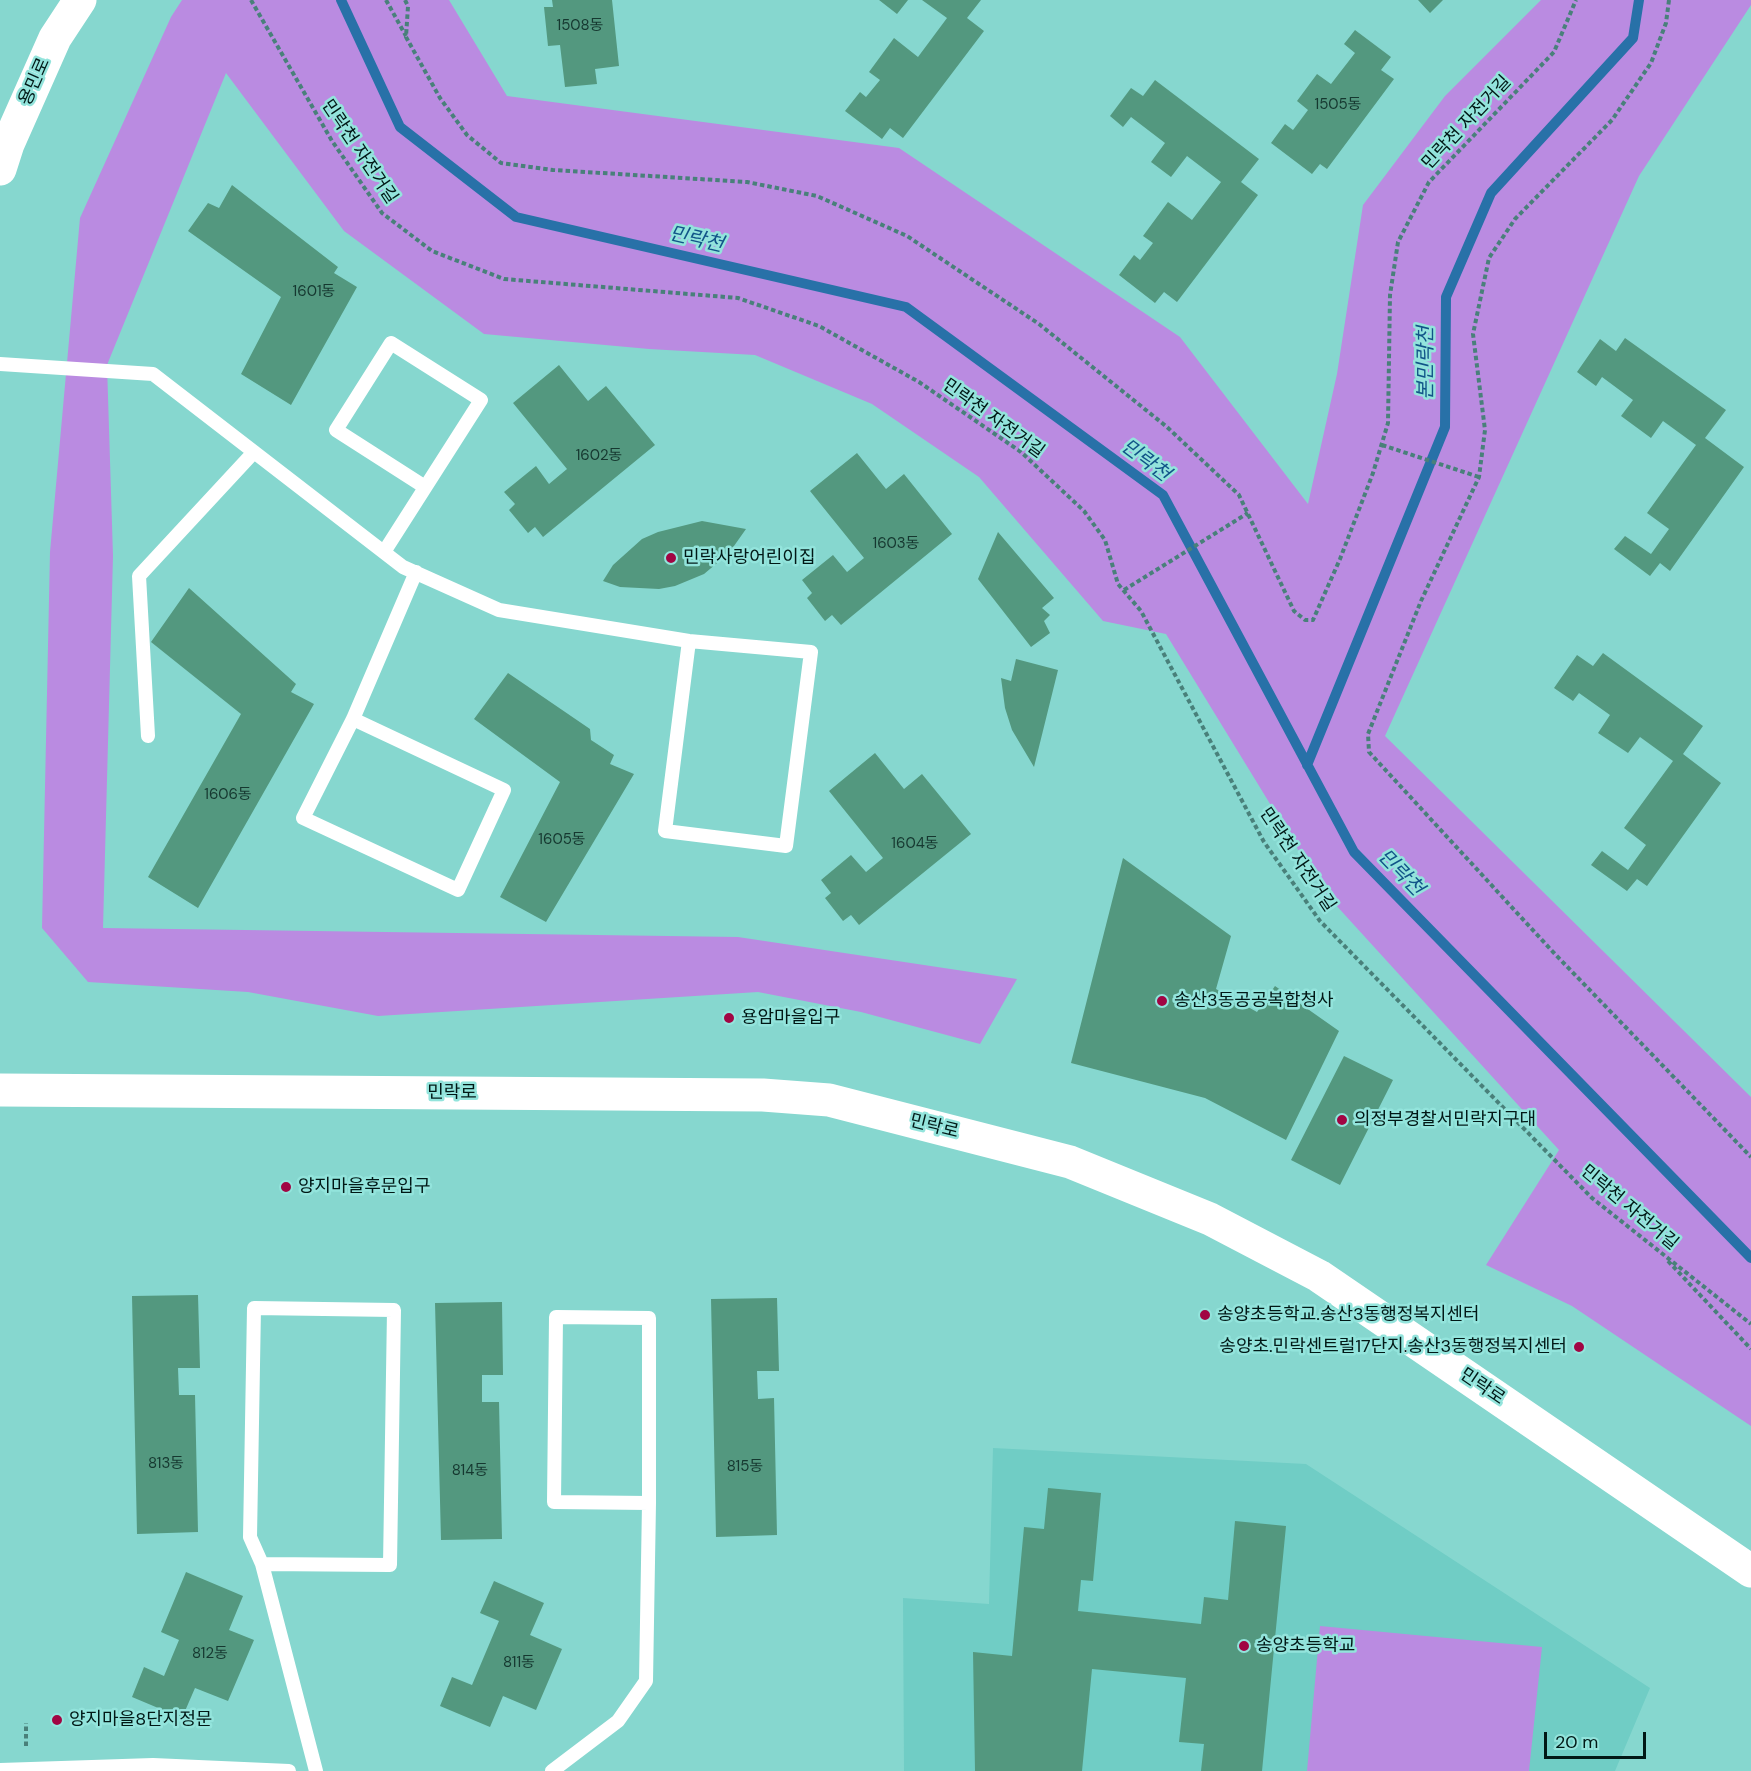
<!DOCTYPE html>
<meta charset="utf-8">
<style>
body{margin:0}
#map{position:relative;width:1751px;height:1771px;overflow:hidden;background:#86d7cf;font-family:"DM Sans",sans-serif}
canvas{display:block}
.scale{position:absolute;left:1544px;top:1732px;width:102px;height:27px;box-sizing:border-box;border:3px solid #011816;border-top:0;padding-left:8px;font-size:18px;line-height:21px;white-space:nowrap;color:#011816;-webkit-text-stroke:4px #93e4dc;paint-order:stroke}
</style>
<div id="map">
<canvas width="1751" height="1771"></canvas>
<div class="scale">20 m</div>
</div>
<script>
const ctx = document.querySelector('canvas').getContext('2d');
ctx.lineJoin = 'round';
function fill(path, color) {
  ctx.fillStyle = color;
  ctx.fill(path, 'evenodd');
}
function shape(rows) {
  const path = new Path2D();
  for (const r of rows) {
    path.moveTo(r[0], r[1]);
    for (let i = 2; i < r.length; i += 2) path.lineTo(r[i], r[i + 1]);
  }
  return path;
}
function trace(path, color, width, dash) {
  ctx.strokeStyle = color;
  ctx.lineWidth = width;
  ctx.lineCap = dash ? 'butt' : 'round';
  ctx.setLineDash(dash || []);
  ctx.stroke(path);
}
function write(font, color, halo, rows, align = 'center') {
  ctx.font = font + ' "DM Sans","Noto Sans KR",sans-serif';
  ctx.lineWidth = 5;
  ctx.setLineDash([]);
  ctx.textBaseline = 'middle';
  ctx.strokeStyle = halo;
  ctx.fillStyle = color;
  for (const [text, x, y, turn = 0] of rows) {
    ctx.save();
    ctx.translate(x, y);
    ctx.rotate((+turn || 0) * Math.PI / 180);
    ctx.textAlign = isNaN(turn) ? turn : align;
    if (halo) ctx.strokeText(text, 0, 0);
    ctx.fillText(text, 0, 0);
    ctx.restore();
  }
}
fill(shape([
 [993,1448,1306,1464,1650,1688,1615,1771,904,1771,903,1598,989,1604]
]), '#70cdc5');
fill(shape([
 [182,0,449,0,507,96,899,148,1180,337,1308,504,1337,374,1363,205,1445,96,1541,0,1751,0,1751,5,1639,176,1385,736,1751,1097,1751,1426,1572,1306,1486,1265,1559,1150,1324,892,1166,634,1103,621,979,477,872,404,755,355,649,349,484,334,344,231,226,73,107,365,113,556,103,928,738,937,1017,979,980,1044,861,1012,758,992,378,1016,248,992,88,982,42,928,50,552,80,218,171,17],
 [1320,1626,1542,1647,1529,1771,1307,1771]
]), '#ba8be1');
trace(shape([
 [341,0,400,127,516,217,906,307,1163,495,1354,852,1751,1258],
 [1307,765,1445,427,1446,297,1491,193,1633,38,1639,0]
]), '#2871a8', 10);
fill(shape([
 [552,0,612,0,619,66,595,69,597,84,565,87,560,45,548,46,544,7,553,7],
 [879,0,908,0,897,14],
 [922,0,981,0,967,18,984,31,903,138,890,128,882,139,845,111,860,92,866,97,880,80,869,72,894,38,918,57,947,18],
 [1418,0,1443,0,1430,13],
 [1355,30,1391,57,1381,70,1394,79,1327,169,1320,164,1312,174,1271,143,1285,124,1293,130,1308,110,1297,101,1317,74,1331,84,1355,53,1344,44],
 [1155,80,1259,159,1241,182,1258,195,1177,302,1164,292,1155,303,1119,275,1134,255,1140,260,1153,243,1143,236,1168,202,1192,220,1221,182,1187,156,1171,177,1151,162,1165,143,1131,117,1123,127,1110,116,1131,88,1143,96],
 [232,185,338,267,334,273,357,287,291,405,241,374,281,297,188,231,208,203,219,208],
 [1625,338,1726,410,1705,438,1744,467,1670,571,1660,563,1650,576,1614,549,1625,536,1651,554,1669,529,1647,513,1696,445,1663,421,1651,438,1621,416,1633,400,1602,377,1596,386,1577,372,1600,339,1616,351],
 [559,365,588,401,606,386,655,445,543,537,535,527,528,533,509,510,515,504,504,492,536,466,549,484,567,469,513,403],
 [857,453,886,489,904,474,952,534,841,625,832,615,825,621,807,598,812,593,802,580,833,555,847,572,864,558,810,491],
 [702,521,746,529,729,553,704,574,675,586,659,589,620,587,603,581,613,565,642,539,658,532],
 [998,532,1054,598,1042,608,1050,615,1044,621,1050,633,1031,647,978,579],
 [189,588,296,684,291,692,314,704,198,908,148,877,241,714,151,642],
 [1603,653,1703,726,1683,754,1721,783,1647,886,1637,879,1627,891,1591,865,1602,851,1628,870,1646,845,1624,828,1673,761,1640,737,1628,753,1598,733,1610,715,1579,693,1573,701,1554,688,1577,655,1593,666],
 [1016,659,1058,670,1034,767,1012,730,1005,708,1001,678,1011,681],
 [508,673,590,729,591,740,614,755,610,764,634,774,546,922,500,897,560,782,474,719],
 [875,753,904,789,922,774,971,834,859,925,851,915,843,921,825,898,831,893,821,880,851,855,866,872,883,858,829,791],
 [1123,858,1231,936,1216,989,1257,1012,1275,986,1339,1031,1286,1140,1205,1098,1071,1063],
 [1344,1056,1393,1080,1340,1185,1291,1160],
 [198,1295,200,1368,178,1368,179,1395,195,1395,198,1532,137,1534,132,1296],
 [777,1298,779,1371,757,1371,758,1399,774,1398,777,1535,716,1537,711,1299],
 [502,1302,503,1375,482,1375,482,1402,499,1402,502,1539,441,1540,435,1303],
 [1048,1488,1101,1493,1093,1581,1081,1580,1078,1611,1201,1624,1204,1597,1228,1600,1235,1521,1286,1526,1262,1771,1201,1771,1204,1744,1179,1742,1186,1678,1092,1669,1082,1771,975,1771,973,1652,1012,1656,1024,1527,1044,1529],
 [186,1572,243,1596,229,1630,254,1640,228,1701,195,1688,182,1718,132,1697,144,1667,164,1676,179,1640,161,1632],
 [494,1581,544,1603,530,1635,562,1649,536,1710,503,1696,490,1727,440,1706,452,1677,472,1685,499,1621,480,1613]
]), '#53987f');
trace(shape([
 [251,0,332,141,382,213,432,251,504,279,738,298,819,326,919,382,1021,452,1084,511,1105,540,1118,584,1141,611,1264,842,1320,921,1592,1198,1751,1324],
 [386,0,406,36],
 [405,0,408,6,406,37,440,98,467,135,501,163,553,170,747,182,817,196,907,236,1039,324,1167,427,1239,495,1294,611,1305,620,1313,620,1340,559,1373,473,1388,423,1390,295,1398,242,1429,182,1554,52,1576,0],
 [1669,0,1666,23,1651,63,1612,120,1515,219,1489,258,1473,334,1485,430,1479,477,1421,601,1368,734,1369,752,1553,952,1751,1157],
 [1382,445,1479,477],
 [1124,590,1248,513],
 [1668,1261,1751,1349],
 [26,1746,26,1723]
]), '#49807a', 4, [4.5, 3]);
trace(shape([
 [0,364,153,374,403,567,499,610,689,641,811,652,786,846,665,831,689,641],
 [384,552,481,400,391,343,336,430,425,487],
 [353,719,504,790,458,890,303,818,353,719,416,572],
 [148,736,139,576,254,452],
 [262,1564,390,1565,394,1310,254,1308,250,1537,262,1564,316,1771],
 [0,1770,153,1765,289,1771],
 [552,1771,618,1721,646,1681,649,1503,649,1318,556,1317,554,1502,649,1503]
]), '#fff', 14);
trace(shape([
 [0,169,8,144,55,38,80,0],
 [0,1090,763,1095,829,1100,1070,1162,1210,1219,1319,1276,1751,1571]
]), '#fff', 33);
for (const [x, y, r, color] of [
 [671,558,6,"#a10543"],
 [1162,1001,6,"#a10543"],
 [729,1018,6,"#a10543"],
 [1342,1120,6,"#a10543"],
 [286,1187,6,"#a10543"],
 [1205,1315,6,"#a10543"],
 [1579,1347,6,"#a10543"],
 [1244,1646,6,"#a10543"],
 [57,1720,6,"#a10543"]
]) {
  const dot = new Path2D();
  dot.arc(x, y, r, 0, 2 * Math.PI);
  ctx.fillStyle = color;
  ctx.fill(dot);
  trace(dot, '#93e4dc', 2);
}
write('15px', '#163830', null, [
 ["1508동",580,26],
 ["1505동",1338,105],
 ["1601동",314,292],
 ["1602동",599,456],
 ["1603동",896,544],
 ["1606동",228,795],
 ["1605동",562,840],
 ["1604동",915,844],
 ["813동",166,1464],
 ["815동",745,1467],
 ["814동",470,1471],
 ["812동",210,1654],
 ["811동",519,1663]
]);
write('18px', '#011816', '#93e4dc', [
 ["용민로",35,82,-66],
 ["민락천 자전거길",1467,123,-47],
 ["민락천 자전거길",359,152,56],
 ["민락천 자전거길",993,419,36],
 ["민락천 자전거길",1297,860,56],
 ["민락로",452,1093],
 ["민락로",934,1127,14],
 ["민락천 자전거길",1629,1208,40],
 ["민락로",1482,1387,34]
]);
write('18px', '#011816', '#93e4dc', [
 ["민락사랑어린이집",683,558],
 ["송산3동공공복합청사",1174,1001],
 ["용암마을입구",741,1018],
 ["의정부경찰서민락지구대",1354,1120],
 ["양지마을후문입구",298,1187],
 ["송양초등학교.송산3동행정복지센터",1217,1315],
 ["송양초.민락센트럴17단지.송산3동행정복지센터",1567,1347,"right"],
 ["송양초등학교",1256,1646],
 ["양지마을8단지정문",69,1720]
], 'left');
write('italic 20px', '#115488', '#93e4dc', [
 ["민락천",696,240,13],
 ["본민락천",1427,363,-90],
 ["민락천",1145,461,37],
 ["민락천",1400,873,46]
]);
</script>
